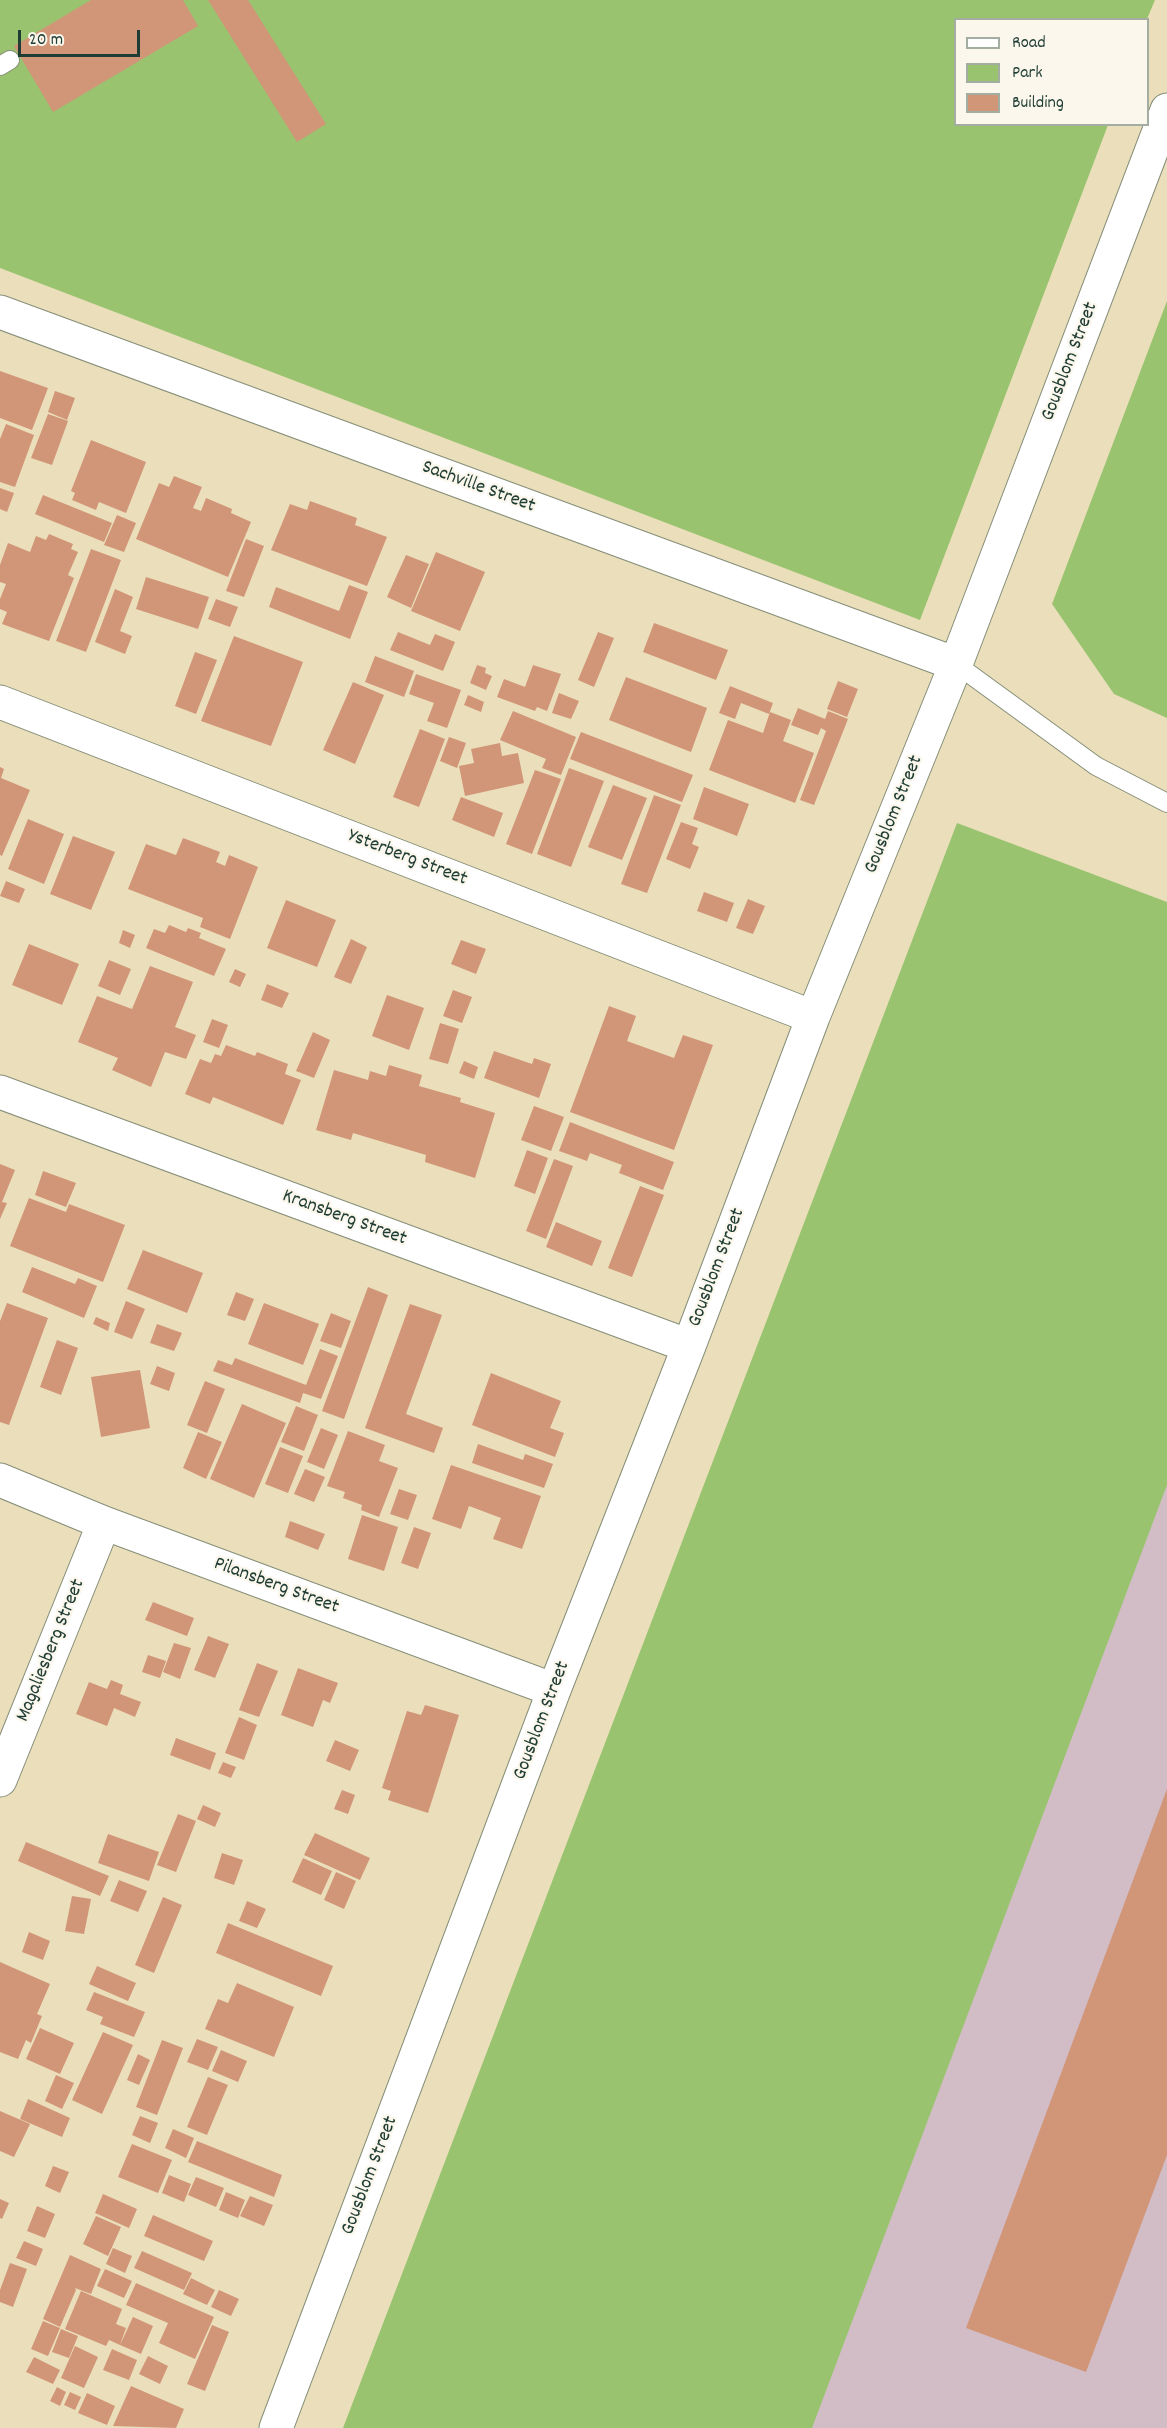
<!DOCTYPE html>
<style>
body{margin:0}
#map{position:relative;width:1167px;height:2428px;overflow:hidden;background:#ebdfbb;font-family:Dekko,sans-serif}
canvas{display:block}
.legend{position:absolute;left:954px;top:18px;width:195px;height:108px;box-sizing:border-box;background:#fbf7ec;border:2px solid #a3ada2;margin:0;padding:8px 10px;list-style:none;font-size:18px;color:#1f3d34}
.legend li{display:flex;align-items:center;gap:12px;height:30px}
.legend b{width:30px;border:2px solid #a3ada2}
.scale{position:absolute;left:18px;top:30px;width:122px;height:27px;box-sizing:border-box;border:3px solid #1f3d34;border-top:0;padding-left:8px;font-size:18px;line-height:21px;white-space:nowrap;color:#1f3d34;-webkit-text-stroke:4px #fbf7ec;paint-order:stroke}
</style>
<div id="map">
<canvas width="1167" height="2428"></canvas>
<ul class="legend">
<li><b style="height:8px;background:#fff"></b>Road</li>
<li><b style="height:16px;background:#9ac370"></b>Park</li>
<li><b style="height:16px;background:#d19578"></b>Building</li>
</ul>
<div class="scale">20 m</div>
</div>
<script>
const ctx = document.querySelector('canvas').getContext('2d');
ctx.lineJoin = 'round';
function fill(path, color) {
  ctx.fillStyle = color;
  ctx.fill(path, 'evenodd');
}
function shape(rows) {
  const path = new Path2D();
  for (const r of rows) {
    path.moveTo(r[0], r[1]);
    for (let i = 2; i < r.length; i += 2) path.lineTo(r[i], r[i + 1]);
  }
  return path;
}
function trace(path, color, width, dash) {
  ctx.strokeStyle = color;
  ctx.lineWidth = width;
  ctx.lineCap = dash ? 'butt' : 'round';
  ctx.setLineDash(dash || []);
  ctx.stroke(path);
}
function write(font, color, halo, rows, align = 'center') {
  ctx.font = font + ' Dekko,sans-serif';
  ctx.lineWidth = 4.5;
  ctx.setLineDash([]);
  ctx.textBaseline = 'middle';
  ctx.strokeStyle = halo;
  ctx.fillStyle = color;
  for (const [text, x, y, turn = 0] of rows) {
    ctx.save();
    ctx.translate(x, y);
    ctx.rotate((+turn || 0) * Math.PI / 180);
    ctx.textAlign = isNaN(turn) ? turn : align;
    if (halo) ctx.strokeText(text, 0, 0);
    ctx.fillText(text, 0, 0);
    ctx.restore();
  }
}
fill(shape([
 [1167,1450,1167,2428,791,2428]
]), '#d2bdc6');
fill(shape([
 [0,0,1155,0,1147,19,956,20,956,124,1108,125,920,620,0,268],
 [1167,301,1167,718,1114,694,1052,604],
 [957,823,1167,902,1167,1485,812,2428,343,2428]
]), '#9ac370');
fill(shape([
 [91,0,183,0,198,26,53,112,14,46],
 [208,0,248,0,326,124,297,142],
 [0,371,48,388,32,430,0,418],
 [55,391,75,398,67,420,48,412],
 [48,414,68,421,52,465,31,458],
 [6,424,34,435,15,487,0,482,0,439],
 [91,440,146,462,126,513,99,502,96,510,72,500,75,493,71,491],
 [174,476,202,487,193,508,201,511,206,498,232,509,231,513,251,522,228,577,136,539,159,483,169,487],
 [0,488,14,493,7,512,0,509],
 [43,495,112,523,104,542,35,514],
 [310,501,357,518,355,525,387,537,367,586,271,550,290,504,307,510],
 [117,515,136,523,124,552,104,545],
 [49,534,73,544,71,549,78,552,68,575,74,578,49,641,2,624,7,612,0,609,0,599,6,584,0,582,0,565,8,543,30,552,36,536,46,540],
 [246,539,264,546,244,597,226,591],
 [91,549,121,560,86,652,56,641],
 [436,552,485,572,460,631,411,611],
 [406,555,429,564,411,608,387,597],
 [146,577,209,597,198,629,136,609],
 [349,585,368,592,350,639,269,607,276,587,339,611],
 [115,589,133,597,120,631,132,636,125,654,95,642],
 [216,599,238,607,230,627,208,619],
 [654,623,728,650,716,680,643,652],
 [398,632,430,645,435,634,455,642,443,671,390,650],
 [598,632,614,638,594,687,578,680],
 [234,636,303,662,271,746,201,721],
 [195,652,217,660,196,714,175,706],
 [375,656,414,671,404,697,365,682],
 [477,665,486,668,485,673,492,676,486,690,470,683],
 [533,665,561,674,547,711,537,707,535,711,497,697,504,679,525,687],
 [416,674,461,690,447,728,427,721,434,703,409,694],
 [626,677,707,708,691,752,609,720],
 [838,681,858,689,847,717,827,709],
 [353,682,384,695,355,764,323,750],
 [730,686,773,703,769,714,741,703,735,719,719,713],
 [559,693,579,701,571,719,552,713],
 [468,695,484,702,481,712,464,705],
 [798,708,825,719,828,711,848,719,814,805,800,800,826,731,821,728,818,735,791,725],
 [513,711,576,737,561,775,542,768,546,759,500,740],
 [770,712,791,720,783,741,814,753,795,803,709,770,728,720,763,733],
 [420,729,445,739,419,807,393,797],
 [581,732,693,775,682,802,570,759],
 [449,737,466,743,457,768,440,761],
 [500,743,502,756,518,753,524,783,465,796,459,766,474,763,471,749],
 [0,767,4,769,1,778,30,790,2,856,0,855],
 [569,768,604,781,571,867,537,854],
 [535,770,561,779,532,854,506,844],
 [613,785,647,798,622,860,588,847],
 [704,787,749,804,737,836,693,819],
 [654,795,681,805,647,893,621,884],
 [461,797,503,813,494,837,452,820],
 [28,819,64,834,44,884,8,869],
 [681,822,698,828,692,844,699,847,690,869,666,859],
 [73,836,115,852,91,910,50,894],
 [183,838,220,852,216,862,225,866,229,855,258,867,230,939,200,927,203,918,128,889,146,844,176,855],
 [6,881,25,889,19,903,0,896],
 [704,892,734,903,727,922,697,911],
 [748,899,765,906,753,934,736,928],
 [286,900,336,920,317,967,267,948],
 [169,925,186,932,188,928,201,933,199,938,226,949,214,976,146,948,154,929,165,933],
 [123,930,135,935,130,948,119,943],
 [351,939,367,947,351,984,334,977],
 [461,940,486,949,476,974,451,964],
 [29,944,79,964,62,1005,12,985],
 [109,960,131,969,120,995,98,986],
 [150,966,193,982,175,1027,196,1035,186,1059,165,1052,151,1087,112,1070,118,1058,78,1042,97,996,132,1009],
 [235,969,246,974,240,987,229,982],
 [267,984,289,993,282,1008,261,1000],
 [453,990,472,997,462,1023,443,1016],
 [387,995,424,1008,409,1050,372,1036],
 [609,1006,636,1016,627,1041,674,1058,683,1035,713,1045,674,1150,570,1112],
 [212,1019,228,1025,219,1048,203,1042],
 [440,1023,459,1029,448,1064,429,1059],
 [313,1032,330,1040,314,1078,296,1071],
 [226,1045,255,1056,257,1052,288,1064,285,1074,301,1080,283,1125,213,1097,210,1104,185,1094,200,1059,211,1063,215,1054,221,1056],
 [494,1051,532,1064,534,1058,551,1064,539,1098,484,1078],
 [464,1061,478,1067,474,1079,459,1073],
 [389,1065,422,1075,419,1086,461,1098,460,1102,495,1113,475,1178,425,1162,426,1155,353,1133,351,1140,316,1130,334,1070,368,1080,370,1071,386,1076],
 [534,1106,564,1117,551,1151,521,1140],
 [570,1122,674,1162,663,1190,619,1173,622,1165,590,1153,587,1161,559,1151],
 [527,1150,548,1158,535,1194,514,1186],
 [554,1159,573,1166,546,1239,526,1231],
 [0,1164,15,1170,2,1202,7,1203,0,1219],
 [43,1171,76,1183,66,1207,35,1195],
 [640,1186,664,1195,632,1277,608,1268],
 [29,1198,66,1212,69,1204,125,1225,103,1282,10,1246],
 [556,1222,602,1241,592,1266,546,1247],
 [143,1250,203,1273,187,1313,127,1289],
 [32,1267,75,1284,78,1278,97,1286,84,1318,22,1292],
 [368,1287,388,1295,344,1419,322,1411],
 [236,1292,254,1299,245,1321,227,1315],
 [126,1301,145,1309,132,1339,114,1332],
 [7,1303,48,1318,9,1425,0,1422,0,1321],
 [264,1303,319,1324,303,1365,248,1344],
 [410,1304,442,1315,406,1414,443,1428,434,1453,365,1428],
 [331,1313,351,1321,341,1348,320,1341],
 [96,1317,110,1323,108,1331,93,1324],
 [157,1324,182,1333,174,1351,150,1343],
 [57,1340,78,1348,61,1395,40,1387],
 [320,1349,338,1356,321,1399,303,1393,300,1403,213,1371,218,1360,232,1365,235,1358,306,1385],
 [157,1366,175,1373,169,1391,150,1384],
 [140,1370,150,1428,101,1437,91,1377],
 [491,1373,561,1401,550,1428,564,1433,555,1457,472,1425],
 [205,1381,225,1389,207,1433,187,1425],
 [242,1404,286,1423,254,1498,210,1479],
 [296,1406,318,1415,304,1451,281,1442],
 [321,1428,338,1435,324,1469,307,1462],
 [348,1431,385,1445,379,1461,398,1468,379,1517,361,1510,362,1505,343,1498,345,1492,327,1486],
 [198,1432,222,1442,206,1479,183,1468],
 [478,1444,523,1460,525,1454,553,1464,544,1488,472,1463],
 [280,1447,303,1456,288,1493,265,1484],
 [451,1465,541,1496,522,1549,493,1539,501,1518,469,1506,461,1529,432,1519],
 [305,1469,325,1477,314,1502,294,1494],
 [399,1489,417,1495,408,1520,390,1514],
 [362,1515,398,1527,384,1571,348,1559],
 [290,1521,325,1534,318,1550,285,1537],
 [414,1527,431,1533,418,1569,401,1563],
 [153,1602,194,1618,187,1636,145,1620],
 [208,1636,229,1644,215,1678,194,1670],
 [174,1643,191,1648,180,1679,163,1672],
 [148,1655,166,1661,160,1678,142,1672],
 [257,1663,278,1671,259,1717,239,1710],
 [298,1668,338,1683,330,1703,323,1700,313,1727,281,1715],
 [111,1680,123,1685,120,1694,141,1702,135,1717,114,1708,107,1726,76,1714,89,1682,107,1689],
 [425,1705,459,1715,428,1813,388,1800,391,1791,382,1788,407,1711,421,1715],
 [239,1717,257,1725,244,1760,225,1753],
 [176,1738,216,1753,210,1770,170,1755],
 [335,1740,359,1750,350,1771,326,1761],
 [223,1762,236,1767,231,1778,218,1773],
 [1167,1789,1167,2155,1086,2372,966,2328],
 [342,1790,355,1795,348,1814,334,1809],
 [203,1805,221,1813,215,1827,197,1819],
 [178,1814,196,1821,176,1872,157,1865],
 [315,1833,370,1858,360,1880,304,1855],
 [108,1834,159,1852,149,1881,98,1863],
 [26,1842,109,1876,100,1896,18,1861],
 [222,1853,243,1860,234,1885,214,1878],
 [303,1858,332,1871,321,1895,292,1882],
 [336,1872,356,1881,344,1909,324,1900],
 [119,1880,147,1891,138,1912,110,1901],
 [72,1896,91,1899,84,1934,65,1931],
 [163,1897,182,1905,154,1973,135,1965],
 [247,1901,266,1909,257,1928,239,1921],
 [228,1923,333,1966,321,1996,216,1953],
 [29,1932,50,1941,43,1960,22,1952],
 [0,1962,50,1984,37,2014,42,2016,31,2043,26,2040,18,2059,0,2052],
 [97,1966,136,1983,128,2001,89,1984],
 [237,1983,294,2007,274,2057,205,2029,218,1999,228,2003],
 [94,1992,145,2012,134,2037,100,2024,103,2017,86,2010],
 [40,2028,74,2043,60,2074,26,2059],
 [103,2032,133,2045,102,2114,72,2100],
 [197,2039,218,2047,208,2070,187,2062],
 [162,2040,183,2048,157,2115,136,2107],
 [221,2050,247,2061,238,2082,212,2071],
 [138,2054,150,2060,139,2085,127,2080],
 [56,2075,74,2083,62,2109,45,2101],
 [208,2077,228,2085,207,2135,187,2127],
 [28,2099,70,2118,62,2137,20,2119],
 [0,2111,30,2124,14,2157,0,2151],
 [140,2116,158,2123,150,2143,132,2135],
 [173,2129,194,2138,186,2158,165,2148],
 [197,2141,282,2175,274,2197,188,2162],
 [132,2144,172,2160,158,2193,118,2177],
 [53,2166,69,2172,60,2193,45,2186],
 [169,2175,191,2184,184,2202,162,2193],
 [196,2177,224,2188,216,2207,188,2195],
 [226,2192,245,2200,238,2218,219,2210],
 [103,2194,137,2209,129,2228,95,2213],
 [250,2196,273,2205,264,2226,240,2216],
 [0,2199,9,2203,2,2219,0,2218],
 [37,2206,55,2214,45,2238,27,2231],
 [153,2215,213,2241,204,2261,144,2236],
 [96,2216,121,2227,108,2256,83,2244],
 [24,2241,43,2249,36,2266,16,2258],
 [113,2248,132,2256,125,2273,106,2264],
 [142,2251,192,2273,184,2290,134,2268],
 [70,2255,101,2269,91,2294,75,2288,76,2290,60,2327,43,2319],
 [10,2263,27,2269,13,2307,0,2302,0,2290],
 [105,2269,132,2281,124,2298,97,2286],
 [191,2278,215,2290,207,2305,183,2294],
 [136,2283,214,2317,195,2359,159,2343,168,2323,126,2305],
 [219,2290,239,2299,231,2316,211,2307],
 [81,2291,122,2309,116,2324,126,2328,120,2345,109,2340,106,2346,65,2329],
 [133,2317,153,2326,141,2354,120,2345],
 [43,2321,60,2328,48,2356,31,2349],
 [212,2325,229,2332,205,2391,187,2384],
 [61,2329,78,2336,69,2358,52,2352],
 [75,2346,98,2357,84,2388,61,2378],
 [112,2349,137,2360,129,2380,103,2370],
 [148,2356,168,2366,160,2384,139,2374],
 [34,2357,60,2370,53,2384,26,2372],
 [131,2386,184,2409,176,2428,113,2426],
 [57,2387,66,2392,60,2406,50,2401],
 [70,2392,81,2397,75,2410,64,2405],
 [87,2393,115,2406,107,2425,78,2413]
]), '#d19578');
const service = shape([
 [0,66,10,60],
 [956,664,1096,766,1167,803]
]);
const minor = shape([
 [0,312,956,664],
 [0,702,813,1017],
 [0,1092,689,1346],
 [0,1480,104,1523,554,1690],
 [0,1780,104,1523],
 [276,2428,554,1690,689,1346,813,1017,956,664,1167,110]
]);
trace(service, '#858e78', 20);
trace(minor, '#858e78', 35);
trace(service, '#fff', 18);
trace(minor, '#fff', 33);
write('20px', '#1f3d34', '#fbf7ec', [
 ["Gousblom Street",1071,362,-69],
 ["Sachville Street",478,488,20],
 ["Gousblom Street",895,815,-68],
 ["Ysterberg Street",407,859,21],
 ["Kransberg Street",344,1219,20],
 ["Gousblom Street",718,1268,-69],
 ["Pilansberg Street",276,1587,20],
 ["Magaliesberg Street",52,1651,-68],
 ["Gousblom Street",543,1721,-69],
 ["Gousblom Street",371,2176,-69]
]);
</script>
